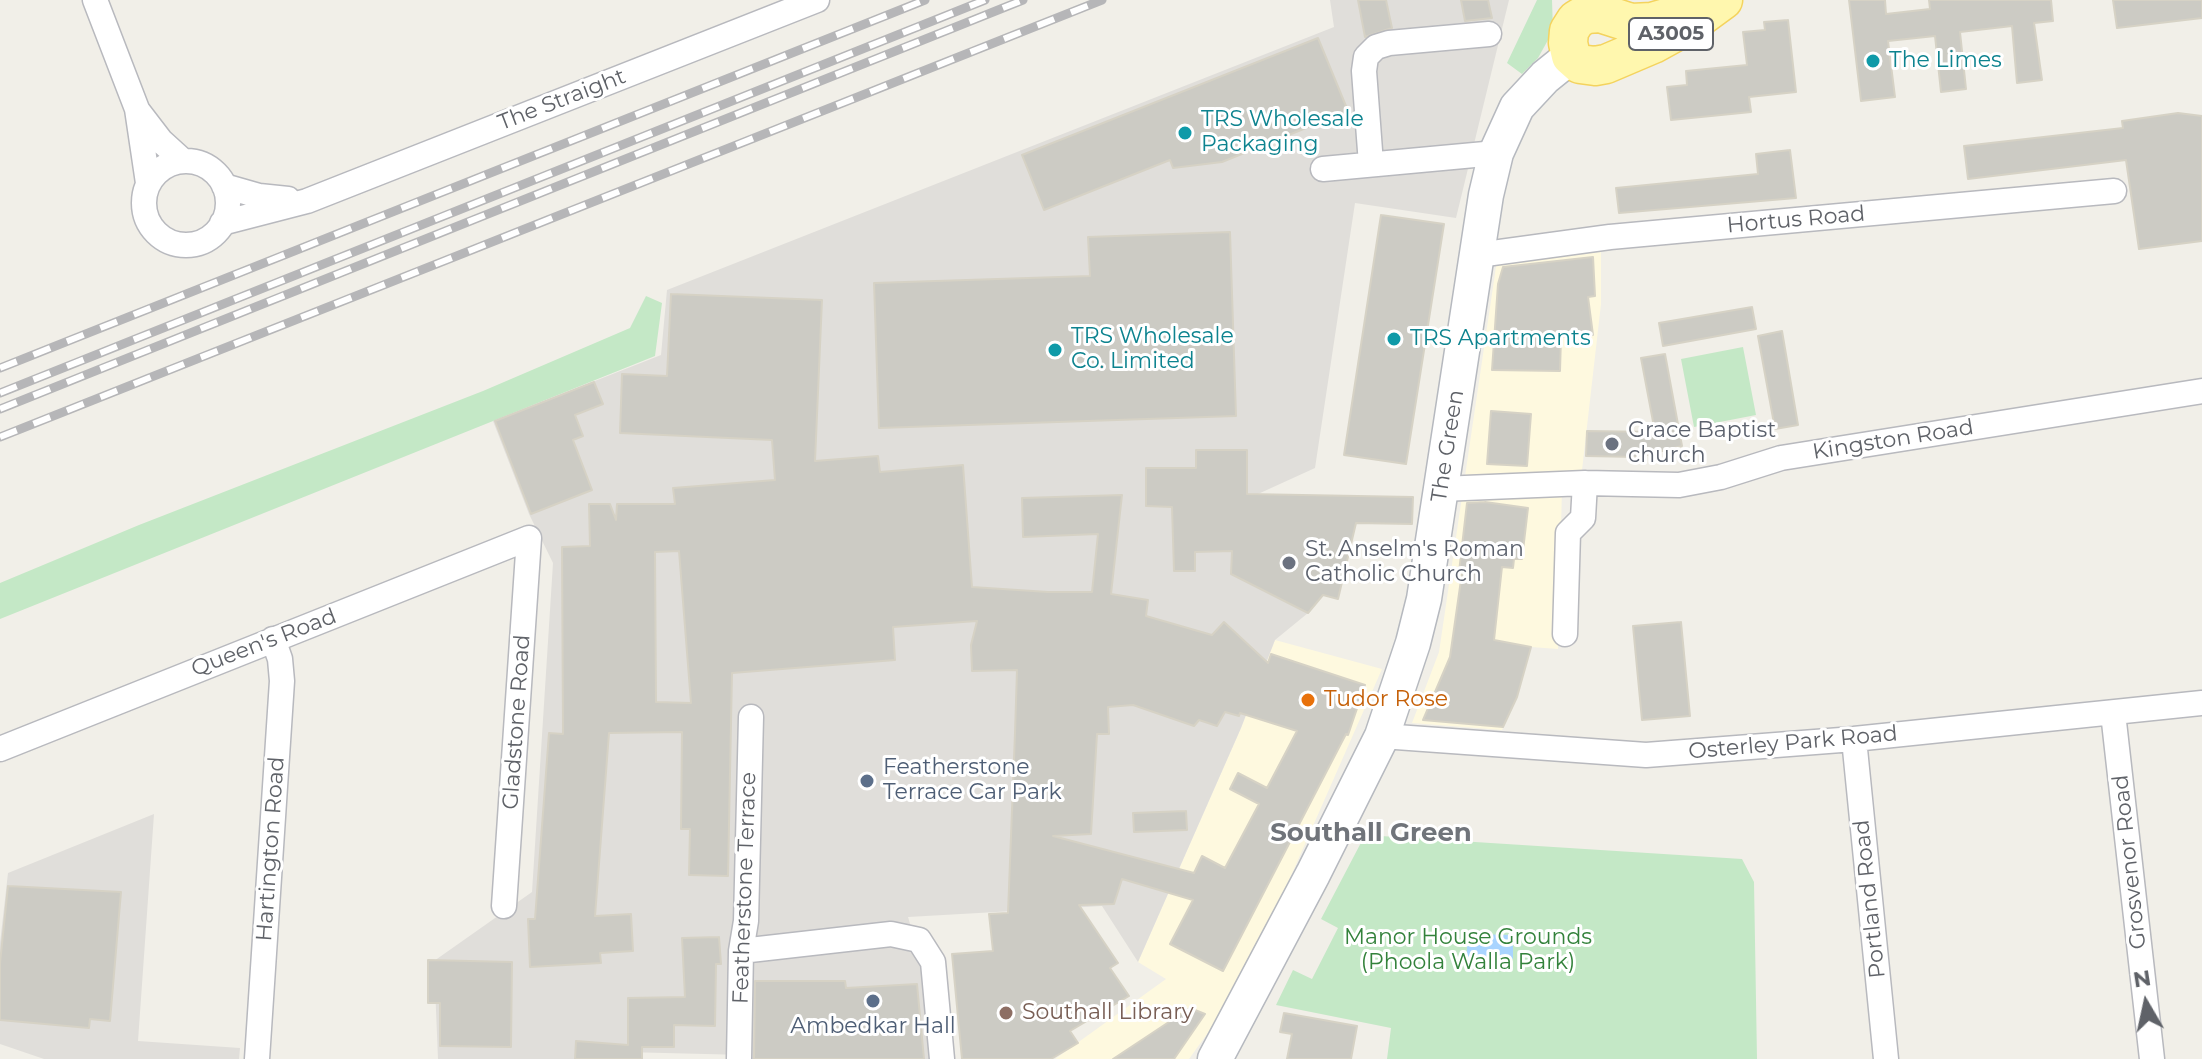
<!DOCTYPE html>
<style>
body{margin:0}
#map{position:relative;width:2202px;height:1059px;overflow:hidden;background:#f1efe8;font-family:Montserrat,sans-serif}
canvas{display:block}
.north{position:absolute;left:2106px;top:963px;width:80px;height:80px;-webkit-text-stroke:6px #fff;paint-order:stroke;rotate:351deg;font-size:22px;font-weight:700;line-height:32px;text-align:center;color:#5f6268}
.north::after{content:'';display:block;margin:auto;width:28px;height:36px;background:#5f6268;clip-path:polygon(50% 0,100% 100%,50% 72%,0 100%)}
</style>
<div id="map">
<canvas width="2202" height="1059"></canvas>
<div class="north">N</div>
</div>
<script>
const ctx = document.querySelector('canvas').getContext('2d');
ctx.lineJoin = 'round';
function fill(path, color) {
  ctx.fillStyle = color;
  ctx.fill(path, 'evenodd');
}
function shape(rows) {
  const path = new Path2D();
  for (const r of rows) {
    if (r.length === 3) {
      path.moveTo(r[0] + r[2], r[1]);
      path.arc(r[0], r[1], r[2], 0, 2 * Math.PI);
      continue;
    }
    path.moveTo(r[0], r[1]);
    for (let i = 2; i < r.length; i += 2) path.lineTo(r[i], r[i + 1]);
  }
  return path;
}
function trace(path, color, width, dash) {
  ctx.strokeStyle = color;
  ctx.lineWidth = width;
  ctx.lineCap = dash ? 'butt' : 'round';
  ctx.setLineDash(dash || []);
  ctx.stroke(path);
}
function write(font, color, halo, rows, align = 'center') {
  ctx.font = font + ' Montserrat,sans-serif';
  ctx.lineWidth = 6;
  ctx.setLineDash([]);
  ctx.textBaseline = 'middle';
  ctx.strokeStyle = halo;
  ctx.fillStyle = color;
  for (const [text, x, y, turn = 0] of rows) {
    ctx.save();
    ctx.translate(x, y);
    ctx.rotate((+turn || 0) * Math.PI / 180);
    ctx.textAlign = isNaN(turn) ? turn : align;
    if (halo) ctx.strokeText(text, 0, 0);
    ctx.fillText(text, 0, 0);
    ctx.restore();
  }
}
fill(shape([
 [1601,252,1601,304,1581,479,1562,488,1558,649,1531,647,1517,697,1502,730,1412,723,1439,652,1497,260],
 [1275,640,1382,669,1283,894,1215,1023,1189,1059,1055,1059,1166,979,1138,962,1241,728]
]), '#fef9df');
fill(shape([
 [1330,0,1509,0,1456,218,1355,203,1315,468,1258,494,1239,511,1232,551,1232,574,1308,613,1275,640,1241,728,1138,962,1102,906,908,917,922,964,934,1059,747,1059,746,1055,624,1052,623,1059,438,1059,434,961,532,892,553,563,529,514,493,421,661,355,667,290,1334,27],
 [154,814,138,1041,240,1048,239,1059,44,1059,0,1044,0,943,8,873]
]), '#e0deda');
fill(shape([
 [1537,0,1552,0,1553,31,1538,58,1522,74,1507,63],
 [646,296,662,303,655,356,0,619,0,583,139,525,483,391,630,328],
 [1743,347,1756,415,1694,427,1681,359],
 [1365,835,1742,859,1754,882,1757,1059,1387,1059,1391,1028,1276,1005,1293,970,1312,979,1338,928,1321,919]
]), '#c4e8c6');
fill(shape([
 [1467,934,1513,935,1513,959,1467,958]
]), '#a9d4ff');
const building = shape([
 [1358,0,1386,0,1392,28,1365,37,1358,0],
 [1461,0,1488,0,1492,18,1465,21,1461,0],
 [1849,0,1885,0,1886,14,1930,9,1929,0,2051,0,2053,21,2034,23,2042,80,2017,83,2012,26,1960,32,1966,89,1941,92,1935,36,1888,41,1895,97,1861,101,1849,0],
 [2113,0,2202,0,2202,18,2117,28,2113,0],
 [1788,20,1796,92,1749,97,1751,112,1671,120,1667,87,1687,85,1686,71,1747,65,1743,32,1765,30,1764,22,1788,20],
 [1318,38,1348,111,1222,162,1173,168,1170,160,1044,210,1022,155,1318,38],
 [2178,113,2202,116,2202,241,2139,249,2126,160,1968,179,1964,146,2123,128,2122,121,2178,113],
 [1790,150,1796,198,1619,213,1616,188,1758,174,1756,154,1790,150],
 [1381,215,1444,224,1406,464,1344,455,1381,215],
 [1230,232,1236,416,879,428,874,283,1090,276,1088,237,1230,232],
 [1593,257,1595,296,1588,297,1593,335,1561,337,1560,371,1492,370,1498,284,1503,267,1593,257],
 [671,294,822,300,815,461,878,456,880,472,963,465,972,587,1048,592,1092,592,1098,534,1023,537,1022,498,1122,495,1111,594,1148,600,1146,616,1212,635,1224,622,1268,663,1271,654,1365,685,1348,735,1346,734,1223,971,1170,944,1193,900,1122,879,1114,904,1079,905,1118,963,1110,968,1129,996,1070,1031,1078,1043,1051,1059,962,1059,952,954,993,951,989,914,1008,913,1015,733,1017,670,972,671,971,645,977,621,893,627,895,660,732,673,728,876,689,875,690,829,681,829,682,732,609,733,595,916,631,914,633,951,600,953,601,963,530,967,528,919,535,919,549,733,563,734,562,547,590,546,589,504,610,504,616,520,617,504,675,504,673,488,775,480,772,440,620,433,622,374,667,376,671,294],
 [679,551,691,703,656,702,655,552,679,551],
 [1133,705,1194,726,1199,720,1217,726,1225,712,1239,716,1240,713,1297,731,1267,788,1238,773,1230,789,1259,804,1225,868,1202,856,1194,873,1053,836,1091,834,1097,734,1109,734,1108,707,1133,705],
 [1752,307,1756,329,1663,346,1659,323,1752,307],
 [1782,331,1798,425,1775,429,1758,336,1782,331],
 [1665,354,1682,446,1638,457,1586,456,1587,431,1655,432,1641,358,1665,354],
 [594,382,603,404,575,415,583,436,573,440,592,490,531,514,495,421,594,382],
 [1491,411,1531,414,1527,466,1487,464,1491,411],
 [1196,450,1247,450,1247,494,1413,497,1412,524,1356,523,1338,599,1323,595,1308,613,1231,574,1232,551,1195,552,1195,571,1174,571,1172,507,1146,506,1146,468,1196,468,1196,450],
 [1485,502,1528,508,1522,559,1514,559,1513,568,1502,567,1494,640,1531,647,1517,697,1503,727,1423,720,1450,657,1462,573,1459,572,1467,503,1485,502],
 [1681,622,1690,716,1642,720,1633,626,1681,622],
 [1186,811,1187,830,1134,832,1133,813,1186,811],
 [8,886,121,892,110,1021,90,1019,89,1028,0,1020,0,963,8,886],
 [719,937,721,964,716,964,715,1026,674,1025,674,1047,642,1047,642,1059,575,1059,576,1041,628,1045,628,998,685,997,682,938,719,937],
 [428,960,512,962,511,1047,440,1046,440,1003,428,1003,428,960],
 [755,981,845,981,846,988,917,984,924,1059,754,1059,755,981],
 [1190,1008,1205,1014,1174,1059,1113,1059,1190,1008],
 [1284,1013,1357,1026,1351,1059,1287,1059,1292,1034,1280,1032,1284,1013]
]);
fill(building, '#cccbc4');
trace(building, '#d6d2c5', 2);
const street = shape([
 [95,0,137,109,148,183],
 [138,111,161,141,183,161],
 [186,203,42],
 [1371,164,1364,71,1366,57,1376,47,1389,43,1489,34],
 [1323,169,1496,153],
 [224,186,259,196,288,199],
 [222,223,307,201,817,0],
 [1478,255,1610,237,2114,191],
 [1441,489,1585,483,1679,485,1721,477,1781,458,2202,391],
 [1565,634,1568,533,1583,518,1585,483],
 [2113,713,2152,1059],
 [1382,736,1646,755,1854,739,2202,703],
 [1854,739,1886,1059],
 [0,749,529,538,504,906],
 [741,951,891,934,919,940,933,962,942,1059],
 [257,1059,282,681,280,659,273,639],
 [739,1059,741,951,746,921,751,717]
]);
const secondary = shape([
 [1215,1059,1313,874,1382,736,1413,643,1424,599,1486,195,1496,153,1517,107,1545,77,1571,56]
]);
const primary = shape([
 [1715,0,1690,11,1652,22,1631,23,1600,13,1586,14,1576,20,1569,31,1568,43,1571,56,1580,64,1595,66,1606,64,1653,44,1693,22,1723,0]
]);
trace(street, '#b8b9be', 27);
trace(secondary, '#b6b9bf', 37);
trace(primary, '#f4d35e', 41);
trace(street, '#fff', 24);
trace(secondary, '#fff', 34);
trace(primary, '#fff7ae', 38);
const rail = shape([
 [0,368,925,0],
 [0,393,985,0],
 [0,409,1023,0],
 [0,437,1102,0]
]);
trace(rail, '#b6b6b8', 9);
trace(rail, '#fff', 6, [18]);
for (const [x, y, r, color] of [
 [1873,61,8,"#0f9aa8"],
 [1185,133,8,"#0f9aa8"],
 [1394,339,8,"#0f9aa8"],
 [1055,350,8,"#0f9aa8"],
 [1612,444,8,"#6b7280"],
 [1289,563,8,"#6b7280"],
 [1308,700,8,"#e8710a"],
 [867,781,8,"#5c6f8a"],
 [873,1001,8,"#5c6f8a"],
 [1006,1013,8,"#8d6e63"]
]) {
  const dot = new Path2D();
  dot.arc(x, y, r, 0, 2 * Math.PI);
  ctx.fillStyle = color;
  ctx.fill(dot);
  trace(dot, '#fff', 3);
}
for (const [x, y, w] of [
 [1671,34,84]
]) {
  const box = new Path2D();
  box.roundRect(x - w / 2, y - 16, w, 32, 6);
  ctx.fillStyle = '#fff';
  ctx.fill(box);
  trace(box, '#5f6268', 2);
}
write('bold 20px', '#5f6268', null, [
 ["A3005",1671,34]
]);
write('22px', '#0d838f', '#fff', [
 ["The Limes",1889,61],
 ["TRS Wholesale",1201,120],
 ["Packaging",1201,145],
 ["TRS Wholesale",1071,337],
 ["Co. Limited",1071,362],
 ["TRS Apartments",1410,339]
], 'left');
write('22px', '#5f6268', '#fff', [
 ["The Straight",562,100,-21],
 ["Hortus Road",1796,220,-5],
 ["Kingston Road",1893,440,-9],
 ["The Green",1448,446,-81],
 ["Queen's Road",264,643,-21],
 ["Gladstone Road",517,722,-86],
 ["Osterley Park Road",1793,743,-5],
 ["Hartington Road",271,849,-86],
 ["Grosvenor Road",2130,862,-96],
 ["Featherstone Terrace",745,888,-88],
 ["Portland Road",1870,899,-96]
]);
write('22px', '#5b616d', '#fff', [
 ["Grace Baptist",1628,431],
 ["church",1628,456],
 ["St. Anselm's Roman",1305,550],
 ["Catholic Church",1305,575]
], 'left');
write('22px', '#c56008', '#fff', [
 ["Tudor Rose",1324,700]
], 'left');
write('22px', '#4e5e75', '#fff', [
 ["Featherstone",883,768],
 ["Terrace Car Park",883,793],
 ["Ambedkar Hall",873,1027,"center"]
], 'left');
write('22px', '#33823b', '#fff', [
 ["Manor House Grounds",1468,938],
 ["(Phoola Walla Park)",1468,963]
]);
write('22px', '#785e54', '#fff', [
 ["Southall Library",1022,1013]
], 'left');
write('bold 26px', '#70747a', '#fff', [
 ["Southall Green",1371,833]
]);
</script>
